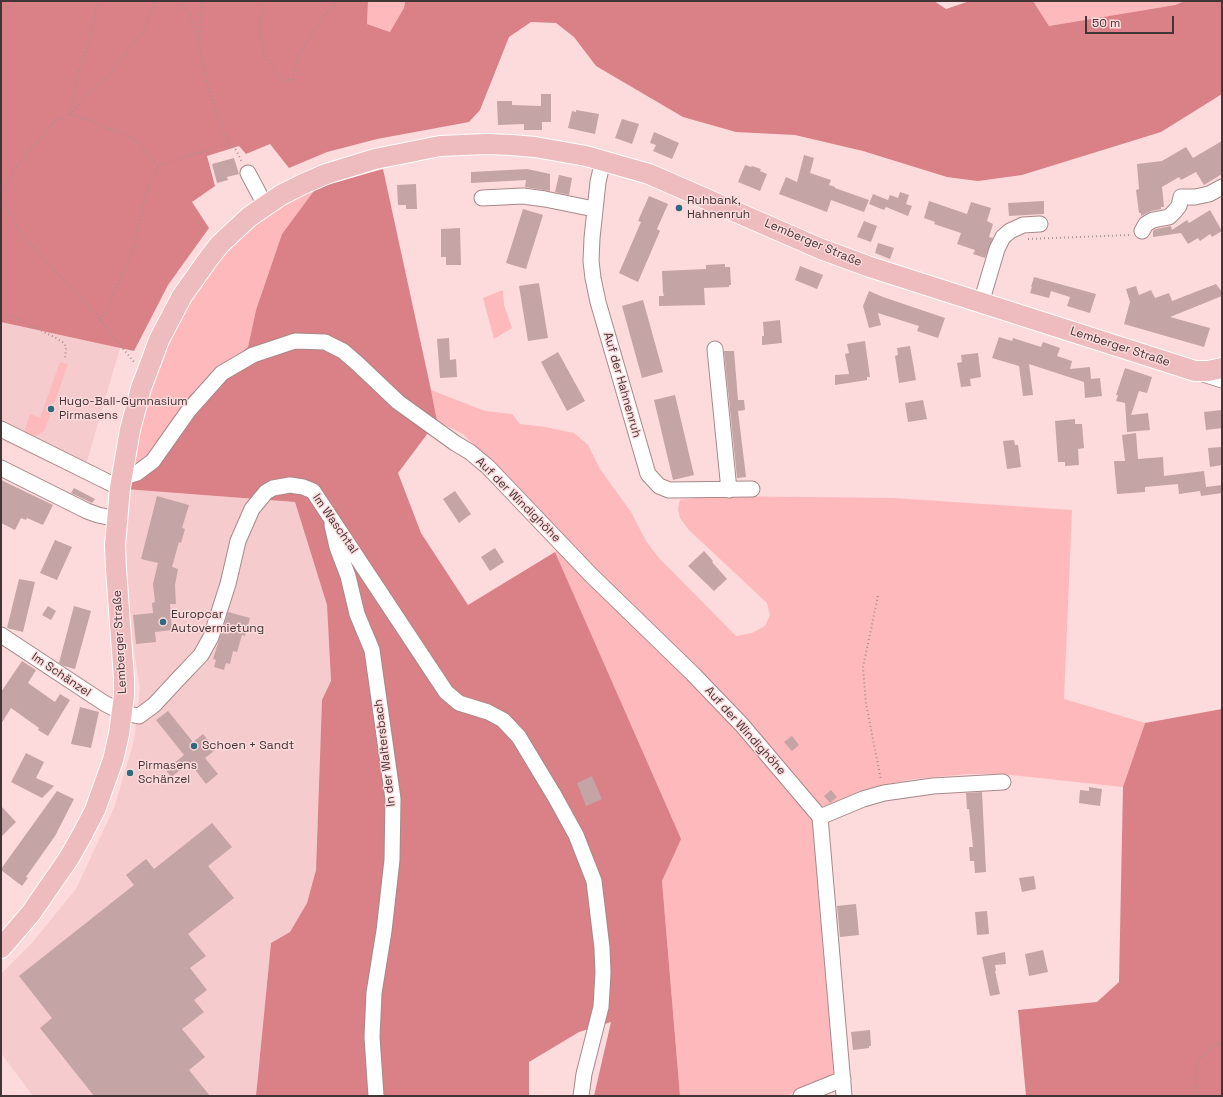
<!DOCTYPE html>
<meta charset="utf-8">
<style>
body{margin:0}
#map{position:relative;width:1223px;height:1097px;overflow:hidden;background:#fddadb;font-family:"Space Grotesk",sans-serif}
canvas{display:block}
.frame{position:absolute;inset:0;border:2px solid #433536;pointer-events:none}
.scale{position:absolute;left:1085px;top:16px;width:89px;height:18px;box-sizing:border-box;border:2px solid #433536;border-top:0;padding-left:5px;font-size:12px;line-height:14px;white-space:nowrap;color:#433536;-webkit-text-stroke:3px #fddadb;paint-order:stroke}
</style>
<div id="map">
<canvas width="1223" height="1097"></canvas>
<div class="frame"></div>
<div class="scale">50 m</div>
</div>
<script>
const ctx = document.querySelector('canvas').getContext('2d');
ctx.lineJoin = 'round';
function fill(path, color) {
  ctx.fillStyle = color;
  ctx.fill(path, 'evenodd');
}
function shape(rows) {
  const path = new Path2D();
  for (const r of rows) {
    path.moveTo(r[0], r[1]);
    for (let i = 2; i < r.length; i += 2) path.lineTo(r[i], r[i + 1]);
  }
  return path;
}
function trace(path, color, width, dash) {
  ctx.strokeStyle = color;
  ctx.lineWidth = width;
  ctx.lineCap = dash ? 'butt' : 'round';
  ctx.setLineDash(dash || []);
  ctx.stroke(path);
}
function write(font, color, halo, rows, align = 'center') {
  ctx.font = font + ' "Space Grotesk",sans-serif';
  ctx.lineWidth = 3;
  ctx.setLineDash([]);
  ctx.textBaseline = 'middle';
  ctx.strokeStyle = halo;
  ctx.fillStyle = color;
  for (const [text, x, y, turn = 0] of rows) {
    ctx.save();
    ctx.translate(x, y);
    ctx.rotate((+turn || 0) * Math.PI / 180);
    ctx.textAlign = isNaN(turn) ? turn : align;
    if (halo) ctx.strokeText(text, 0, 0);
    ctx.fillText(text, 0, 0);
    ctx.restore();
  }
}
fill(shape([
 [1,308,11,310,120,348,82,478,1,440],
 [125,489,295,502,327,605,331,682,322,700,316,870,307,903,290,932,271,943,256,1096,33,1096,1,1053,1,974,31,944,76,889,114,808,134,741,140,689,123,578]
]), '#f6cbcd');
fill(shape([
 [368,1,405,1,404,8,391,32,367,24],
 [1033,1,1185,1,1175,5,1049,26],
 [316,188,282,234,256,310,248,347,190,395,125,489,154,363,190,303,223,256,262,219],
 [503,290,504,305,512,328,494,339,483,298],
 [60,362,68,364,45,429,43,432,36,436,27,434,24,432,30,414,40,418],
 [431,390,485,411,512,414,520,424,545,427,574,433,588,445,600,469,631,512,646,541,659,558,736,636,752,633,765,626,770,615,767,603,689,530,680,518,678,509,680,500,712,496,894,498,1072,510,1064,699,1145,723,1123,787,1002,774,969,774,914,779,874,787,809,812,816,820,838,1077,785,1096,680,1096,662,881,680,839,555,552,567,538,463,434,437,421]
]), '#fdb9bc');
fill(shape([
 [1,1,368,1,367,24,390,32,404,8,405,1,934,1,946,9,970,1,1033,1,1049,26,1175,5,1185,1,1222,1,1222,94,1161,132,1022,175,978,181,947,177,863,151,795,135,736,132,683,117,596,66,574,37,556,23,531,22,509,37,480,110,469,122,377,139,327,152,289,168,270,144,246,154,239,146,207,156,215,186,192,202,209,228,168,285,134,351,1,322],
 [383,169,431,390,437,421,398,473,421,533,468,605,555,552,681,839,662,881,680,1096,594,1096,611,1022,579,1032,529,1062,529,1096,256,1096,271,943,290,932,307,903,316,870,322,700,331,681,327,605,295,502,125,489,190,395,248,347,256,310,282,234,316,188],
 [1222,709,1222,1096,1026,1096,1018,1010,1097,1002,1119,982,1123,787,1145,723]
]), '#da8087');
fill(shape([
 [541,94,551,94,551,122,542,122,542,130,524,130,524,124,498,125,497,101,512,101,512,105,541,106],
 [576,110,599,114,595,134,568,128,572,111,576,112],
 [622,119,639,124,632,144,615,138],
 [654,132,679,143,672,159,653,151,656,145,650,143],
 [1222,141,1222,174,1204,185,1196,172,1181,180,1179,177,1162,187,1164,207,1161,207,1161,209,1151,211,1141,216,1141,213,1139,213,1136,190,1139,189,1137,164,1162,161,1186,147,1193,158],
 [804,155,814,158,810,173,831,180,829,185,835,187,835,188,869,200,864,212,831,200,827,212,779,194,786,177,797,182],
 [234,158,239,174,227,177,228,180,217,183,212,164],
 [745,165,751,167,752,166,761,169,760,171,767,174,760,191,738,182],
 [527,169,550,174,550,191,525,187,526,180,471,183,471,172],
 [559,175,572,178,569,195,555,192],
 [416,184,417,209,406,209,406,205,398,205,397,185],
 [900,192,909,195,906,204,912,206,908,216,886,207,884,210,869,204,873,194,888,200,890,195,898,198],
 [649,196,668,204,657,229,660,231,638,282,619,273,641,222,638,221],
 [929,201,967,214,971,202,991,208,987,221,993,224,989,237,993,238,985,258,973,254,975,250,957,244,961,233,934,224,935,222,924,218],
 [1044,201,1044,214,1009,216,1008,203],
 [523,209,543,215,526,269,506,263],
 [1210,210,1222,231,1212,237,1210,234,1200,241,1198,238,1188,244,1181,233,1153,237,1153,231,1156,229,1171,226,1172,230,1187,220,1189,223],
 [864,221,877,226,871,242,857,237],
 [460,228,461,265,446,265,446,257,441,257,441,229],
 [878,243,894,248,890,259,875,253],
 [725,264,725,267,730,267,731,285,729,285,729,287,704,288,705,305,659,306,659,296,664,296,663,294,665,294,663,293,662,271,706,269,706,265],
 [800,266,823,275,817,289,795,280],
 [1034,277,1096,294,1090,313,1067,306,1070,297,1051,291,1049,298,1030,293,1032,287,1031,287],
 [539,283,548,338,528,341,519,286],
 [1216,284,1222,292,1222,296,1170,317,1210,328,1204,347,1124,324,1130,302,1126,289,1136,286,1139,295,1151,290,1155,298,1169,293,1172,301],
 [869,291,883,297,945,318,938,338,917,331,919,326,878,313,881,325,869,328,863,306],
 [643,300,663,372,642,378,622,306],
 [780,320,782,343,762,345,762,336,764,336,763,322],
 [999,337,1012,341,1013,338,1041,347,1043,342,1060,348,1057,356,1072,361,1070,369,1090,367,1091,379,1100,378,1102,396,1085,398,1084,382,1029,364,1033,395,1023,396,1019,366,992,358],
 [449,338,450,360,456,359,457,377,440,378,437,339],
 [865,341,870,377,867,377,867,380,835,385,835,375,849,374,845,354,849,353,847,344],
 [910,346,916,380,899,383,895,356,898,355,897,348],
 [724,351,734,351,738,400,744,400,745,410,738,411,746,477,737,478],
 [558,352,585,401,567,411,541,362],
 [978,353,981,377,970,379,971,386,961,387,957,363,962,362,961,355],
 [1125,368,1152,377,1147,393,1139,391,1131,415,1148,413,1150,430,1127,432,1125,403,1116,401,1118,395,1116,395],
 [675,395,694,475,673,480,654,400],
 [923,400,927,419,908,422,905,403],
 [1222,410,1222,428,1206,430,1204,412],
 [1075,419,1075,424,1082,424,1084,448,1078,449,1079,465,1065,466,1065,462,1058,462,1055,421],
 [1136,433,1138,459,1163,457,1164,476,1204,471,1206,487,1222,485,1222,493,1201,496,1200,491,1179,494,1178,484,1145,487,1145,492,1117,494,1114,461,1125,461,1122,435],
 [1014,440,1015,445,1018,445,1021,467,1007,469,1003,441],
 [1222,447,1222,465,1210,467,1208,448],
 [1,480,53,505,43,525,27,518,26,520,21,518,15,530,1,523],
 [74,488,95,499,92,503,71,493],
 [455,491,471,514,459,523,443,499],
 [157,496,189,505,182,528,185,529,181,543,179,542,172,567,178,569,175,585,176,604,170,604,172,630,155,632,156,642,136,644,133,615,153,613,152,603,155,602,153,584,158,563,141,559],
 [55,540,72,547,57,580,40,573],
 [495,548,504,562,490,571,481,557],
 [704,551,713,561,712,562,727,579,714,591,688,566],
 [19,579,35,582,23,632,7,628],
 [48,606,56,611,51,620,42,615],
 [74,606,91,611,75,669,64,666,59,663],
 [228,612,250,618,245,636,242,635,237,652,233,651,230,664,226,663,224,670,214,667,216,660,213,659],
 [22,661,36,670,28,683,55,702,60,694,70,700,48,736,38,730,39,728,11,708,1,724,1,692],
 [80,707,99,712,91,748,71,744],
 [168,711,193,742,203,734,215,750,205,758,218,774,206,784,190,763,171,777,166,770,184,755,156,720],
 [792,736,799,745,792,751,784,742],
 [26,753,44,762,36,778,54,786,42,798,11,782],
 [592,776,602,799,586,806,577,783],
 [1089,787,1102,789,1100,806,1079,803,1080,790,1089,791],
 [831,790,837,797,830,803,824,796],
 [57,791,74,799,55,836,26,877,28,878,22,886,1,870,1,869],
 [982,792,986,872,975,873,974,861,970,861,969,847,973,847,969,809,967,809,966,793],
 [1,806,16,822,1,837],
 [212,823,232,847,208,866,234,898,188,934,206,956,190,968,207,990,194,1000,204,1012,182,1029,205,1057,189,1070,210,1096,94,1096,40,1028,52,1018,19,976,134,885,126,875,146,859,154,869],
 [1034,876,1036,889,1022,892,1019,878],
 [856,904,859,935,840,937,837,906],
 [987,911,989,934,977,935,975,912],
 [1043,950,1048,972,1029,976,1025,954],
 [1005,952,1006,964,995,965,996,971,995,971,1000,994,990,996,982,957],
 [870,1030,871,1046,869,1046,869,1048,853,1050,851,1032]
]), '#c5a4a5');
const minor = shape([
 [603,160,598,182,592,238,591,261,593,278,598,302,648,474,659,486,669,490,752,489],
 [248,173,265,205],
 [482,198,523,196,545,199,594,209],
 [1142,231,1146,224,1153,220,1169,217,1175,211,1179,206,1181,197,1195,197,1209,194,1222,187],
 [981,303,997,249,1003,237,1010,231,1023,225,1040,224],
 [715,349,729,490],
 [1200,373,1222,380],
 [1,429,120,488],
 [1,468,87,511,98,515,117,519],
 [121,478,137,473,153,461,189,410,222,373,253,355,295,341,325,342,343,351,358,364,398,402,455,443,470,452,488,467,591,575,693,674,742,725,820,817,844,1096],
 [332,525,337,547,348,576,357,614,372,650,393,799,392,860,384,931,374,993,372,1037,376,1096],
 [1,635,104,703,123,713,139,716,154,705,180,677,201,655,211,637,228,584,238,541,252,509,266,492,273,488,290,485,303,487,313,491,446,692,459,703,488,712,503,720,519,737,554,795,576,835,594,881,602,948,603,973,601,1007,584,1074,581,1096],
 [820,817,863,799,884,793,933,786,1003,782],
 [801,1096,843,1079]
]);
const major = shape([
 [1,948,31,913,69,858,82,835,95,810,113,760,119,734,124,695,124,678,116,569,115,545,120,488,130,430,141,388,152,359,159,340,182,296,209,258,220,244,249,217,281,195,303,184,326,174,375,159,440,146,486,144,512,145,535,147,586,156,649,174,821,249,870,267,1195,371,1208,371,1222,368]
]);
trace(minor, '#a88889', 17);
trace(major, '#fff', 22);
trace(shape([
 [97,1,90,39,77,78,71,114,86,96,108,76,146,27,156,1],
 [181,1,190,15,199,42,205,74,216,112,229,144,236,150,242,162],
 [263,1,260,30,264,53,273,70,283,81,293,79,299,55,319,23,337,1],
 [1,8,9,8,15,1],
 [200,40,202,1],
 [1,191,16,167,56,120,71,114,116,131,135,139,158,165],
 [1,201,22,235,91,309,134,362],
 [1028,239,1129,235],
 [1,313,10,315,56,338,64,343,66,347,65,359],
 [100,320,118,285,134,247,146,194,158,165,229,144],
 [878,596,863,667,866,704,881,780],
 [1196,1096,1195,1078,1199,1059,1215,1044,1222,1044]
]), '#a99091', 2, [1, 3]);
trace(minor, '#fff', 15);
trace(major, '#eebbbe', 20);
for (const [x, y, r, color] of [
 [679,208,4,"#2e6b81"],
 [51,409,4,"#2e6b81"],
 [163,622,4,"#2e6b81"],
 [194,746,4,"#2e6b81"],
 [130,773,4,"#2e6b81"]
]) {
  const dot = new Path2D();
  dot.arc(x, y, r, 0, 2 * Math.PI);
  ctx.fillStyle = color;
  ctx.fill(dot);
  trace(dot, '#fddadb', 1.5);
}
write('12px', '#433536', '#fddadb', [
 ["Ruhbank,",687,201],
 ["Hahnenruh",687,215],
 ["Hugo-Ball-Gymnasium",59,402],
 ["Pirmasens",59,416],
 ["Europcar",171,615],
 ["Autovermietung",171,629],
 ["Schoen + Sandt",202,746],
 ["Pirmasens",138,766],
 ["Schänzel",138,780]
], 'left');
write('12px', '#433536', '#fddadb', [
 ["Lemberger Straße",813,243,23],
 ["Lemberger Straße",1120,347,18],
 ["Auf der Hahnenruh",622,385,74],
 ["Auf der Windighöhe",518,500,45],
 ["Im Waschtal",335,524,55],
 ["Lemberger Straße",120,642,-93],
 ["Im Schänzel",61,675,34],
 ["Auf der Windighöhe",745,731,48],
 ["In der Waltersbach",385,753,-97]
]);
</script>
